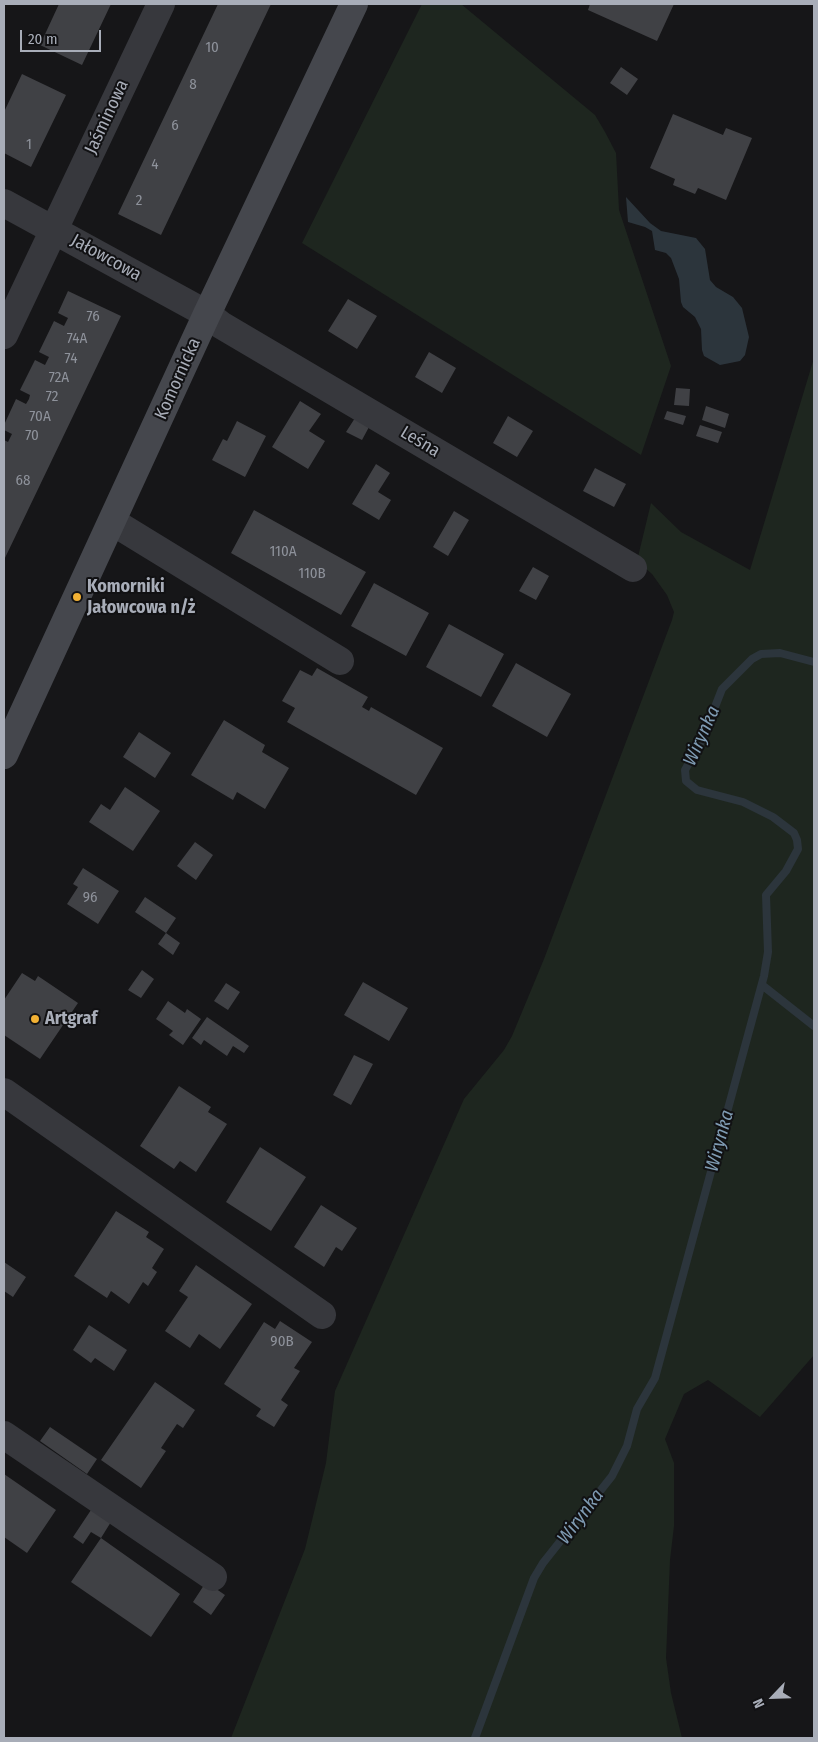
<!DOCTYPE html>
<meta charset="utf-8">
<style>
body{margin:0}
#map{position:relative;width:818px;height:1742px;overflow:hidden;background:#161618;font-family:"Fira Sans Condensed",sans-serif}
canvas{display:block}
.frame{position:absolute;inset:0;border:5px solid #a8adb8;pointer-events:none}
.north{position:absolute;left:748px;top:1672px;width:50px;height:50px;-webkit-text-stroke:4px #111113;paint-order:stroke;rotate:246deg;font-size:14px;font-weight:700;line-height:20px;text-align:center;color:#a8adb8}
.north::after{content:'';display:block;margin:auto;width:18px;height:22px;background:#a8adb8;clip-path:polygon(50% 0,100% 100%,50% 72%,0 100%)}
.scale{position:absolute;left:20px;top:30px;width:81px;height:22px;box-sizing:border-box;border:2px solid #a8adb8;border-top:0;padding-left:6px;font-size:15px;line-height:18px;white-space:nowrap;color:#a8adb8;-webkit-text-stroke:4px #111113;paint-order:stroke}
</style>
<div id="map">
<canvas width="818" height="1742"></canvas>
<div class="frame"></div>
<div class="north">N</div>
<div class="scale">20 m</div>
</div>
<script>
const ctx = document.querySelector('canvas').getContext('2d');
ctx.lineJoin = 'round';
function fill(path, color) {
  ctx.fillStyle = color;
  ctx.fill(path, 'evenodd');
}
function shape(rows) {
  const path = new Path2D();
  for (const r of rows) {
    path.moveTo(r[0], r[1]);
    for (let i = 2; i < r.length; i += 2) path.lineTo(r[i], r[i + 1]);
  }
  return path;
}
function trace(path, color, width, dash) {
  ctx.strokeStyle = color;
  ctx.lineWidth = width;
  ctx.lineCap = dash ? 'butt' : 'round';
  ctx.setLineDash(dash || []);
  ctx.stroke(path);
}
function write(font, color, halo, rows, align = 'center') {
  ctx.font = font + ' "Fira Sans Condensed",sans-serif';
  ctx.lineWidth = 4;
  ctx.setLineDash([]);
  ctx.textBaseline = 'middle';
  ctx.strokeStyle = halo;
  ctx.fillStyle = color;
  for (const [text, x, y, turn = 0] of rows) {
    ctx.save();
    ctx.translate(x, y);
    ctx.rotate((+turn || 0) * Math.PI / 180);
    ctx.textAlign = isNaN(turn) ? turn : align;
    if (halo) ctx.strokeText(text, 0, 0);
    ctx.fillText(text, 0, 0);
    ctx.restore();
  }
}
fill(shape([
 [422,4,461,4,595,115,605,132,616,153,619,210,671,366,641,455,302,243],
 [814,358,814,1355,760,1417,708,1380,684,1394,665,1439,674,1463,674,1526,670,1560,666,1658,671,1693,682,1738,231,1738,305,1549,326,1463,335,1391,464,1099,504,1050,512,1036,544,959,672,620,674,612,667,595,652,574,637,561,651,503,681,532,750,570]
]), '#1e261f');
fill(shape([
 [626,197,650,223,661,231,696,238,705,249,710,280,716,287,733,297,742,308,749,337,745,355,740,361,720,365,704,356,702,350,701,329,695,317,683,307,681,302,679,279,671,258,666,253,655,250,652,231,645,227,628,222]
]), '#2c353c');
trace(shape([
 [762,985,814,1026],
 [475,1738,534,1578,543,1563,612,1476,627,1446,637,1409,655,1378,764,976,768,952,766,895,786,871,798,849,797,840,794,833,773,817,743,802,697,790,686,781,685,770,702,740,722,689,752,659,761,654,780,653,814,662]
]), '#2c353c', 8);
fill(shape([
 [59,4,111,4,82,65,40,45],
 [218,4,271,4,161,235,118,214],
 [590,4,674,4,657,41,588,10],
 [621,67,638,79,627,95,610,83],
 [22,74,66,95,31,167,4,153,4,112],
 [673,114,723,135,726,128,752,138,726,200,698,188,695,194,673,185,675,179,650,168],
 [68,291,121,316,4,560,4,440,8,442,12,434,4,430,4,425,16,399,26,404,29,399,30,395,20,390,35,360,45,365,49,357,39,352,54,321,64,326,68,318,58,313],
 [348,299,377,316,357,349,328,331],
 [429,352,456,368,442,393,415,377],
 [676,388,690,389,689,406,674,405],
 [300,401,321,414,309,431,325,441,308,469,272,447],
 [706,406,729,414,725,428,702,420],
 [667,411,686,416,683,425,664,419],
 [508,416,533,431,517,457,493,443],
 [355,418,369,427,362,440,346,432],
 [237,421,266,436,245,477,212,460,223,439,227,441],
 [700,425,722,432,718,443,696,436],
 [376,464,390,473,378,492,391,500,379,520,352,504],
 [595,468,626,484,614,507,583,491],
 [254,510,366,572,341,615,231,553],
 [454,511,469,520,448,556,433,547],
 [533,567,549,576,536,600,519,591],
 [374,583,429,613,406,656,351,626],
 [449,624,504,654,481,697,426,667],
 [516,663,571,694,547,737,492,706],
 [317,668,368,697,362,707,369,711,371,707,443,748,416,795,287,722,295,708,282,701,300,670,312,676],
 [224,720,265,745,262,752,289,768,265,809,237,792,233,800,191,775],
 [139,732,171,753,155,778,123,757],
 [125,787,160,811,133,851,89,822,101,804,110,810],
 [195,842,213,855,196,880,177,866],
 [83,868,119,891,98,924,67,904,78,887,73,884],
 [145,897,176,918,166,933,135,912],
 [166,933,180,943,173,955,158,944],
 [142,970,154,979,141,998,128,990],
 [22,973,35,981,38,976,78,1003,40,1059,4,1035,4,1000],
 [363,982,408,1008,389,1041,344,1015],
 [226,983,240,992,228,1010,214,1001],
 [168,1001,185,1013,187,1009,201,1019,183,1045,169,1035,173,1031,156,1019],
 [207,1017,249,1046,244,1053,233,1046,227,1056,204,1040,201,1045,192,1038],
 [354,1055,373,1064,351,1105,333,1095],
 [179,1086,211,1107,208,1112,227,1124,196,1172,180,1161,174,1169,140,1146],
 [260,1147,306,1177,271,1231,226,1202],
 [321,1205,357,1228,342,1251,336,1247,324,1267,294,1247],
 [116,1211,149,1232,146,1237,164,1249,152,1268,157,1272,148,1286,143,1282,129,1304,111,1291,107,1298,74,1276],
 [4,1262,26,1277,13,1297,4,1291],
 [196,1265,252,1304,220,1349,199,1334,190,1348,165,1331,188,1297,179,1291],
 [280,1321,312,1342,294,1368,300,1371,281,1400,288,1405,274,1427,256,1416,261,1409,224,1384,264,1322,275,1329],
 [89,1325,127,1350,114,1371,95,1358,91,1363,73,1350],
 [155,1382,195,1410,183,1428,177,1424,161,1448,166,1451,141,1488,101,1460],
 [50,1427,97,1459,87,1474,40,1441],
 [4,1474,56,1510,27,1553,4,1537],
 [95,1504,114,1517,101,1538,180,1594,151,1637,71,1582,101,1538,91,1532,83,1544,73,1537],
 [206,1582,225,1595,211,1615,193,1602]
]), '#404145');
trace(shape([
 [4,203,207,314,221,325,633,568],
 [4,335,161,4],
 [113,522,340,661],
 [4,1092,322,1315],
 [4,1435,213,1577]
]), '#37383d', 28);
trace(shape([
 [4,755,207,314,354,4]
]), '#45474d', 28);
for (const [x, y, r, color] of [
 [77,597,5,"#f2b134"],
 [35,1019,5,"#f2b134"]
]) {
  const dot = new Path2D();
  dot.arc(x, y, r, 0, 2 * Math.PI);
  ctx.fillStyle = color;
  ctx.fill(dot);
  trace(dot, '#111113', 2);
}
write('15px', '#8e929b', null, [
 ["10",212,48],
 ["8",193,85],
 ["6",175,126],
 ["1",29,145],
 ["4",155,165],
 ["2",139,201],
 ["76",93,317],
 ["74A",77,339],
 ["74",71,359],
 ["72A",59,378],
 ["72",52,397],
 ["70A",40,417],
 ["70",32,436],
 ["68",23,481],
 ["110A",283,552],
 ["110B",312,574],
 ["96",90,898],
 ["90B",282,1342]
]);
write('18px', '#a8adb8', '#111113', [
 ["Jaśminowa",107,117,-65],
 ["Jałowcowa",106,258,29],
 ["Komornicka",178,379,-66],
 ["Leśna",420,442,31]
]);
write('bold 18px', '#a8adb8', '#111113', [
 ["Komorniki",87,587],
 ["Jałowcowa n/ż",87,608],
 ["Artgraf",45,1019]
], 'left');
write('italic 19px', '#7f9bb3', '#111113', [
 ["Wirynka",702,736,-66],
 ["Wirynka",720,1141,-75],
 ["Wirynka",581,1517,-53]
]);
</script>
